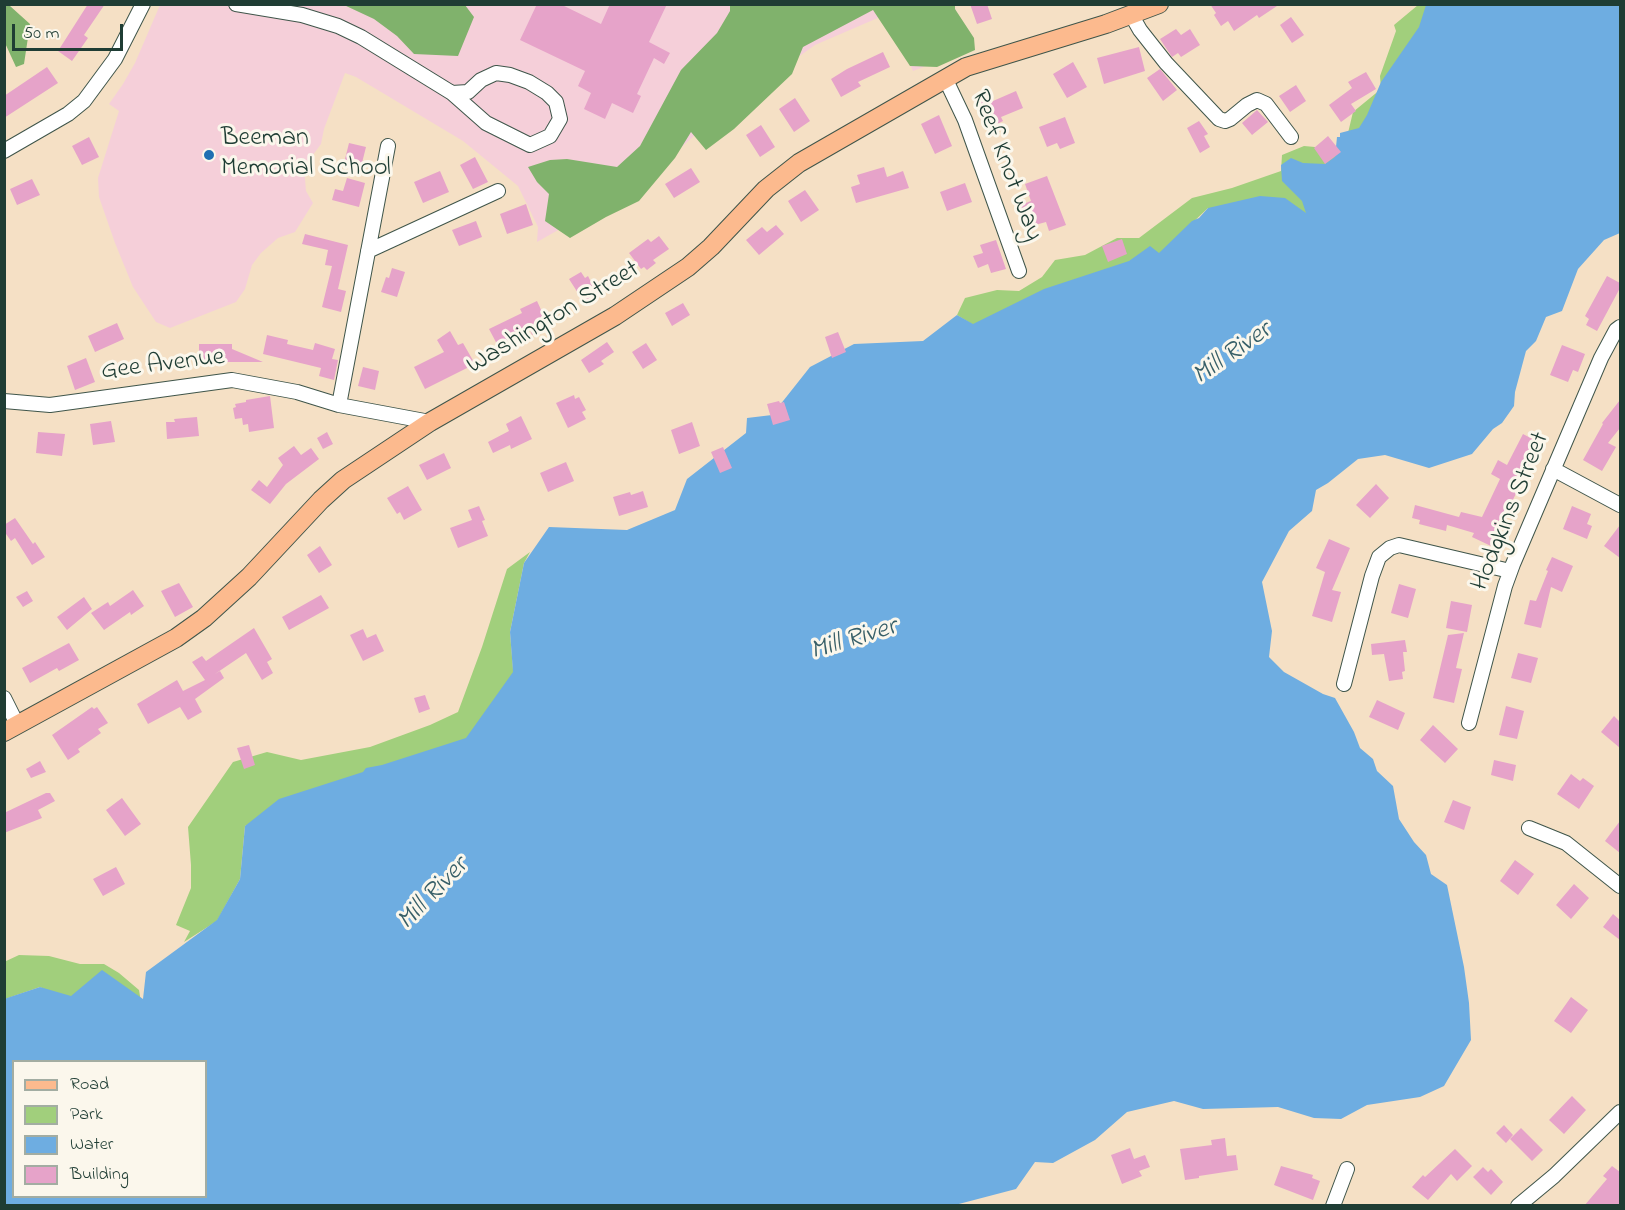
<!DOCTYPE html>
<style>
body{margin:0}
#map{position:relative;width:1625px;height:1210px;overflow:hidden;background:#f5e0c5;font-family:"Indie Flower",sans-serif}
canvas{display:block}
.frame{position:absolute;inset:0;border:6px solid #1f3d34;pointer-events:none}
.legend{position:absolute;left:12px;top:1060px;width:195px;height:138px;box-sizing:border-box;background:#fbf7ec;border:2px solid #a3ada2;margin:0;padding:8px 10px;list-style:none;font-size:18px;color:#1f3d34}
.legend li{display:flex;align-items:center;gap:12px;height:30px}
.legend b{width:30px;border:2px solid #a3ada2}
.scale{position:absolute;left:12px;top:24px;width:111px;height:27px;box-sizing:border-box;border:3px solid #1f3d34;border-top:0;padding-left:8px;font-size:18px;line-height:21px;white-space:nowrap;color:#1f3d34;-webkit-text-stroke:4px #fbf7ec;paint-order:stroke}
</style>
<div id="map">
<canvas width="1625" height="1210"></canvas>
<div class="frame"></div>
<ul class="legend">
<li><b style="height:8px;background:#fcba8e"></b>Road</li>
<li><b style="height:16px;background:#a1cf7c"></b>Park</li>
<li><b style="height:16px;background:#6eade1"></b>Water</li>
<li><b style="height:16px;background:#e6a3c9"></b>Building</li>
</ul>
<div class="scale">50 m</div>
</div>
<script>
const ctx = document.querySelector('canvas').getContext('2d');
ctx.lineJoin = 'round';
function fill(path, color) {
  ctx.fillStyle = color;
  ctx.fill(path, 'evenodd');
}
function shape(rows) {
  const path = new Path2D();
  for (const r of rows) {
    path.moveTo(r[0], r[1]);
    for (let i = 2; i < r.length; i += 2) path.lineTo(r[i], r[i + 1]);
  }
  return path;
}
function trace(path, color, width, dash) {
  ctx.strokeStyle = color;
  ctx.lineWidth = width;
  ctx.lineCap = dash ? 'butt' : 'round';
  ctx.setLineDash(dash || []);
  ctx.stroke(path);
}
function write(font, color, halo, rows, align = 'center') {
  ctx.font = font + ' "Indie Flower",sans-serif';
  ctx.lineWidth = 6;
  ctx.setLineDash([]);
  ctx.textBaseline = 'middle';
  ctx.strokeStyle = halo;
  ctx.fillStyle = color;
  for (const [text, x, y, turn = 0] of rows) {
    ctx.save();
    ctx.translate(x, y);
    ctx.rotate((+turn || 0) * Math.PI / 180);
    ctx.textAlign = isNaN(turn) ? turn : align;
    if (halo) ctx.strokeText(text, 0, 0);
    ctx.fillText(text, 0, 0);
    ctx.restore();
  }
}
fill(shape([
 [160,5,954,5,970,49,913,71,887,14,815,45,716,116,643,182,537,242,538,227,518,186,463,141,356,77,345,73,324,129,321,144,304,167,306,191,313,203,295,232,278,238,261,253,252,265,245,289,236,302,170,328,156,322,133,287,115,243,99,197,98,178,119,111,109,104,123,84,135,63]
]), '#f5cfd9');
fill(shape([
 [1418,5,1439,5,1381,130,1348,133,1353,112,1381,89,1380,76,1396,31,1394,25],
 [1304,146,1337,149,1334,165,1309,194,1307,214,1208,208,1188,227,1161,257,975,326,957,315,965,298,997,290,1019,291,1042,277,1055,260,1085,255,1117,238,1139,238,1192,198,1232,188,1281,171,1282,155],
 [530,552,524,563,510,632,514,682,497,728,245,826,240,879,217,921,184,942,190,931,176,925,191,888,191,865,188,827,233,762,267,752,301,760,370,747,430,725,458,712,482,647,507,569],
 [19,955,49,956,80,964,104,964,119,973,139,990,142,1008,121,1027,40,987,5,999,4,962]
]), '#a1cf7c');
fill(shape([
 [5,4,11,5,10,6,30,24,24,64,16,67,5,43],
 [344,5,465,5,474,17,458,56,414,54,397,36,374,19],
 [730,5,955,5,955,9,974,38,975,50,937,67,910,66,873,10,803,47,792,74,734,129,706,150,691,132,675,158,639,201,606,217,570,238,545,221,549,194,537,182,528,167,550,160,567,159,617,167,640,146,681,70,717,33,730,11]
]), '#80b26c');
fill(shape([
 [1426,5,1620,5,1620,233,1604,240,1578,269,1562,311,1546,317,1536,341,1526,351,1515,392,1514,406,1502,423,1493,429,1472,454,1429,468,1385,455,1358,459,1328,483,1316,490,1312,511,1289,531,1262,582,1272,631,1269,657,1284,672,1323,694,1335,698,1354,732,1360,748,1373,759,1377,771,1393,786,1399,819,1414,842,1426,855,1431,874,1447,885,1464,967,1469,1003,1471,1040,1444,1086,1420,1097,1367,1105,1341,1119,1314,1118,1278,1107,1203,1109,1174,1101,1127,1112,1095,1140,1053,1163,1035,1162,1016,1189,955,1205,5,1205,4,999,40,987,71,996,102,970,143,999,146,972,217,920,240,879,245,826,279,799,363,772,366,768,382,765,466,738,513,672,510,632,524,563,549,527,627,530,675,510,687,479,746,433,747,418,772,415,810,367,854,344,923,341,957,315,973,324,1044,289,1129,261,1150,246,1159,253,1192,221,1199,218,1208,208,1260,196,1285,198,1306,213,1302,201,1282,181,1281,165,1291,158,1303,163,1325,164,1335,157,1337,137,1340,137,1340,133,1359,128,1367,115,1381,82,1419,27],
 [14,1062,206,1062,206,1196,14,1196]
]), '#6eade1');
fill(shape([
 [88,4,105,4,84,35,88,38,72,61,58,51],
 [537,4,560,4,601,24,610,4,667,4,649,42,670,53,664,64,654,58,637,94,641,96,633,113,612,103,605,119,584,109,591,93,578,86,585,71,520,40],
 [970,4,987,4,992,19,977,24],
 [1210,4,1280,4,1259,18,1257,15,1234,31,1228,21,1221,26,1214,15,1216,13],
 [1291,17,1304,35,1292,43,1280,25],
 [1176,29,1181,35,1190,29,1200,45,1181,57,1178,53,1172,57,1160,39],
 [1139,47,1145,71,1104,84,1097,58],
 [883,52,890,67,858,82,861,86,841,97,831,79,847,69],
 [1073,62,1087,87,1067,98,1053,74],
 [47,67,58,83,4,118,4,96],
 [1160,69,1177,90,1163,101,1147,78],
 [1366,72,1376,89,1351,104,1356,111,1341,122,1329,105,1352,88,1348,82],
 [1296,85,1306,101,1290,112,1279,96],
 [1016,91,1023,108,1001,117,1003,121,987,129,974,101,990,94,993,101],
 [795,98,810,121,794,132,779,109],
 [1257,110,1268,122,1252,135,1242,123],
 [939,115,952,146,935,154,921,124],
 [1065,117,1075,143,1060,149,1057,143,1047,147,1039,127],
 [1199,121,1208,134,1204,136,1210,147,1200,153,1187,128],
 [761,125,775,147,760,157,746,135],
 [1328,136,1341,152,1325,164,1314,148],
 [89,137,99,157,82,165,72,146],
 [349,143,366,147,361,167,344,163],
 [475,157,488,182,473,189,460,165],
 [884,167,887,177,903,171,909,188,856,203,851,187,860,184,857,175],
 [691,168,700,182,674,198,665,184],
 [440,171,449,192,423,203,414,182],
 [1047,176,1066,225,1049,231,1046,222,1024,228,1016,207,1031,201,1025,184],
 [347,178,365,183,359,207,332,200,335,189,343,191],
 [32,179,40,195,17,205,10,189],
 [965,183,972,202,947,211,940,192],
 [805,190,819,210,801,222,788,201],
 [526,204,533,225,507,234,500,214],
 [476,221,482,237,459,246,452,230],
 [776,225,784,234,759,255,746,240,762,227,767,232],
 [305,234,348,245,338,289,346,291,341,312,322,307,332,266,325,265,328,250,302,244],
 [659,236,669,249,653,260,656,263,647,270,644,267,641,269,629,253,648,239,651,242],
 [1122,239,1127,254,1108,262,1102,246],
 [996,240,1006,269,991,273,988,264,978,268,973,256,983,253,980,245],
 [392,268,405,272,397,297,381,292,386,277,389,278],
 [581,272,585,278,588,276,592,284,594,283,602,295,585,304,569,279],
 [1607,276,1620,283,1620,288,1597,331,1586,325,1589,319,1585,316],
 [537,301,549,327,532,335,530,330,498,346,489,329,522,313,520,309],
 [683,303,690,315,672,326,665,313],
 [117,323,124,339,95,352,88,336],
 [450,331,458,345,463,343,475,364,425,389,414,367,444,352,437,340],
 [838,332,846,352,832,358,825,337],
 [267,335,288,340,287,344,313,350,315,343,335,349,332,359,338,360,334,380,319,376,321,368,263,354],
 [607,342,614,352,601,361,604,364,589,373,581,360],
 [646,343,657,360,643,369,632,352],
 [199,344,232,344,232,349,263,362,199,362],
 [1562,345,1585,354,1578,372,1573,370,1568,382,1550,375],
 [86,358,95,382,75,390,67,366],
 [363,367,379,371,375,390,358,386],
 [574,395,575,399,579,397,586,410,582,412,586,419,568,428,556,403],
 [270,396,274,428,249,432,248,424,243,425,242,418,235,419,233,408,236,407,235,404,246,402,246,400],
 [1620,400,1620,428,1608,443,1616,447,1602,471,1583,460,1603,424,1602,423],
 [779,401,780,403,784,402,790,420,773,425,767,404],
 [521,416,532,439,511,449,510,445,493,453,488,442,509,431,506,424],
 [197,417,199,436,167,439,166,422,175,422,174,419],
 [111,421,115,442,93,445,90,424],
 [692,422,700,446,679,454,671,430],
 [38,432,65,434,62,456,36,453],
 [327,432,333,444,323,449,317,438],
 [1523,434,1540,443,1491,546,1472,537,1474,533,1447,525,1446,531,1419,524,1420,520,1412,518,1415,505,1459,517,1461,512,1482,517,1500,479,1491,474,1498,460,1507,465],
 [294,446,301,455,311,448,319,459,286,484,270,504,251,490,259,480,267,487,283,465,278,458],
 [723,447,732,468,720,473,711,452],
 [444,453,451,468,427,480,419,465],
 [566,462,574,481,548,492,540,473],
 [1376,484,1389,498,1370,518,1356,505],
 [408,486,422,510,404,520,400,512,397,514,387,498],
 [643,491,648,507,619,516,613,497,630,492,631,495],
 [479,506,485,520,482,521,488,536,458,548,450,528,472,520,468,510],
 [1572,506,1591,514,1587,524,1592,526,1587,539,1563,529],
 [15,518,33,544,35,542,45,557,32,565,15,538,11,541,4,531,4,525],
 [1620,525,1620,558,1604,546],
 [1329,539,1350,548,1332,590,1341,592,1332,622,1312,616,1325,572,1316,568],
 [320,546,332,565,319,573,307,555],
 [1552,557,1573,566,1562,592,1551,587,1541,628,1524,624,1530,600,1536,601,1548,571,1546,570],
 [179,583,193,607,175,617,161,591],
 [1399,584,1416,589,1408,618,1391,613],
 [133,590,144,606,131,615,130,612,104,630,91,613,108,602,110,606],
 [27,591,33,601,23,607,16,597],
 [321,595,329,608,289,630,282,617],
 [84,597,92,609,67,630,57,617],
 [1451,601,1472,605,1467,632,1446,628],
 [254,628,272,659,267,662,273,673,262,680,246,653,215,674,220,671,224,678,195,699,202,712,188,720,180,707,148,724,137,704,177,680,183,691,205,680,192,662,202,656,206,661],
 [363,629,367,638,376,634,384,651,363,661,350,635],
 [1464,633,1456,668,1462,669,1454,703,1433,698,1448,635],
 [1405,640,1407,652,1403,652,1405,671,1402,672,1403,679,1389,681,1384,654,1372,655,1371,644],
 [69,643,79,660,59,671,57,668,30,683,22,668],
 [1518,653,1538,658,1531,683,1511,678],
 [425,695,430,709,419,713,414,698],
 [1377,700,1405,713,1398,730,1369,717],
 [1506,706,1524,711,1517,739,1499,735],
 [92,707,94,709,97,707,108,723,98,729,101,733,78,749,80,752,68,760,52,735],
 [1614,716,1620,722,1620,748,1601,732],
 [1433,725,1458,749,1445,763,1420,740],
 [249,745,255,765,244,769,237,748],
 [1494,760,1516,765,1513,781,1491,775],
 [40,761,46,772,31,778,26,769],
 [1571,774,1580,781,1583,778,1594,786,1579,809,1557,794],
 [46,793,50,793,55,801,38,810,42,818,4,833,4,813],
 [122,798,141,824,125,836,106,810],
 [1453,800,1471,807,1464,830,1444,822],
 [1620,821,1620,853,1605,841],
 [1515,860,1534,874,1518,895,1500,881],
 [116,867,125,884,103,896,93,879],
 [1574,884,1589,898,1571,919,1556,905],
 [1613,914,1620,920,1620,940,1603,927],
 [1571,997,1588,1010,1571,1033,1554,1021],
 [1572,1096,1586,1110,1564,1134,1549,1120],
 [1504,1125,1513,1135,1506,1143,1496,1133],
 [1521,1128,1543,1150,1532,1161,1510,1139],
 [1225,1138,1227,1156,1236,1155,1238,1170,1199,1176,1199,1178,1185,1180,1180,1149,1212,1145,1211,1140],
 [1130,1148,1134,1159,1145,1155,1150,1167,1139,1171,1142,1176,1122,1184,1111,1155],
 [1455,1149,1472,1166,1457,1181,1451,1174,1428,1200,1412,1187,1423,1175,1425,1177],
 [1281,1166,1313,1175,1312,1178,1320,1181,1313,1200,1274,1185],
 [1612,1166,1620,1172,1620,1206,1584,1206,1607,1179,1603,1176],
 [1483,1167,1488,1172,1491,1169,1503,1182,1491,1195,1473,1177]
]), '#e6a3c9');
const minor = shape([
 [236,4,302,15,338,26,361,37,452,93,486,123,530,145,550,136,560,119,556,102,547,93,529,82,510,75,496,73,481,80,468,92,452,93],
 [1132,16,1140,30,1166,63,1219,119,1225,121,1230,119,1247,105,1257,100,1266,104,1291,137],
 [945,78,965,120,1019,271],
 [4,151,68,114,84,101,115,59,143,4],
 [368,251,498,191],
 [4,401,50,405,232,380,297,392,339,405,430,422],
 [339,405,388,146],
 [1553,469,1620,505],
 [1344,684,1372,576,1379,557,1390,548,1399,545,1510,571],
 [4,698,17,724],
 [1469,723,1505,586,1513,564,1601,358,1616,330,1620,327],
 [1529,828,1566,843,1620,886],
 [1333,1206,1347,1169],
 [1518,1206,1554,1176,1620,1112]
]);
const major = shape([
 [4,732,176,638,204,618,249,577,321,500,343,480,430,422,615,316,688,267,711,247,766,189,799,163,966,67,1106,24,1159,4]
]);
trace(minor, '#3f554a', 16);
trace(major, '#3f554a', 20);
trace(minor, '#fff', 14);
trace(major, '#fcba8e', 18);
for (const [x, y, r, color] of [
 [209,155,6,"#1f6fb2"]
]) {
  const dot = new Path2D();
  dot.arc(x, y, r, 0, 2 * Math.PI);
  ctx.fillStyle = color;
  ctx.fill(dot);
  trace(dot, '#fbf7ec', 2);
}
write('26px', '#1f3d34', '#fbf7ec', [
 ["Beeman",221,140],
 ["Memorial School",221,170]
], 'left');
write('26px', '#1f3d34', '#fbf7ec', [
 ["Reef Knot Way",1005,166,69],
 ["Washington Street",554,319,-31],
 ["Gee Avenue",163,366,-7],
 ["Hodgkins Street",1512,512,-68]
]);
write('italic 27px', '#375f68', '#fbf7ec', [
 ["Mill River",1233,355,-35],
 ["Mill River",854,641,-17],
 ["Mill River",434,895,-46]
]);
</script>
